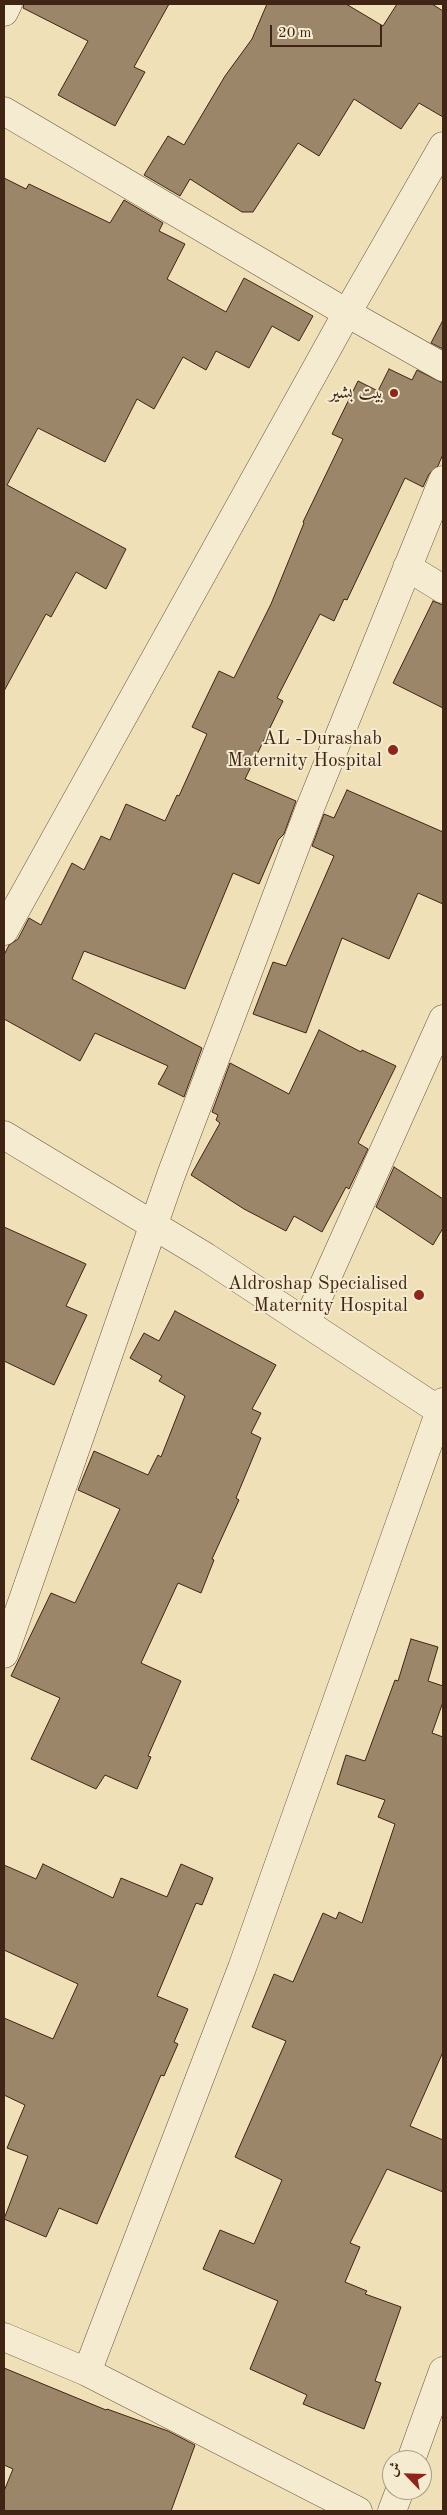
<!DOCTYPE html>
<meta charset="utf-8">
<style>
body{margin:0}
#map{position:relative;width:447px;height:2515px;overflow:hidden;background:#efe0b7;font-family:"Old Standard TT",Amiri,serif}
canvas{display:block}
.frame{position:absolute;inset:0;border:5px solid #402514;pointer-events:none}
.north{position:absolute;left:382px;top:2450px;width:50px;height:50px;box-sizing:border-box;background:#f5ebd0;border:1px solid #ad9c85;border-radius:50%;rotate:294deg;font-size:14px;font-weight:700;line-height:20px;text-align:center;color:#402514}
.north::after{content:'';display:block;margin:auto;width:18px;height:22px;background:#8f2418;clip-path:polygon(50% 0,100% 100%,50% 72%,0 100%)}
.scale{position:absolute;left:270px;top:25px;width:112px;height:22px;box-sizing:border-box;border:2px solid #402514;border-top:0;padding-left:6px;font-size:15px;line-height:18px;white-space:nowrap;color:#402514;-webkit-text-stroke:4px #f5ebd0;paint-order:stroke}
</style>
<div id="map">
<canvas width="447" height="2515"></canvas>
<div class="frame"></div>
<div class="north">ش</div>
<div class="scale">20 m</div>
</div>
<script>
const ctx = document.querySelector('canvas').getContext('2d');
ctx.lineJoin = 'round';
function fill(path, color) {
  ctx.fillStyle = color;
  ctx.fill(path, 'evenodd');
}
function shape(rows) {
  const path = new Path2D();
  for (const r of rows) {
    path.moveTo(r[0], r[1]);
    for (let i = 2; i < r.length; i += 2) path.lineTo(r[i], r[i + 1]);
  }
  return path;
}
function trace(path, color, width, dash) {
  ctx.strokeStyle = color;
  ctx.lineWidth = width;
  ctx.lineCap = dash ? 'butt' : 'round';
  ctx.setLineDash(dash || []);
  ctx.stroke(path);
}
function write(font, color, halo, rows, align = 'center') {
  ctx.font = font + ' "Old Standard TT",Amiri,serif';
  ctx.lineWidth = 4;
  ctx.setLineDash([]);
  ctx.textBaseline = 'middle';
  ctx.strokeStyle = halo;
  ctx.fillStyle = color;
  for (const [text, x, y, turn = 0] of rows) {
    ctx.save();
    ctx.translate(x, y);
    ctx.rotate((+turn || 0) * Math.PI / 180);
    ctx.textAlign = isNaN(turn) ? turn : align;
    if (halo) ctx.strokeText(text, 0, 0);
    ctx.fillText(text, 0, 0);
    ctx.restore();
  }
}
const building = shape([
 [24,4,169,4,134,67,145,72,115,126,58,95,88,41,23,8,24,4],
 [267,4,346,4,383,26,397,4,432,4,443,11,443,117,419,103,401,129,354,99,319,156,298,143,253,212,242,212,190,179,180,196,144,175,168,136,184,145,225,76,252,39,267,4],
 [4,178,26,189,29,184,110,223,124,200,163,223,159,231,185,244,167,279,226,312,244,278,313,316,299,341,272,326,249,368,216,351,206,370,183,357,154,409,137,399,105,462,38,428,7,485,126,549,106,589,76,572,51,617,46,614,4,691,4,178],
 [443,320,443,349,431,343,443,320],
 [389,369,412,380,417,370,443,383,443,454,438,466,429,474,423,487,405,478,347,600,344,599,334,621,320,614,277,698,283,701,245,779,296,801,284,834,278,840,259,884,233,873,185,989,84,951,72,979,202,1048,184,1097,158,1084,168,1066,95,1033,80,1061,4,1019,4,955,9,945,18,939,29,918,41,925,72,863,84,870,101,836,110,840,126,804,165,821,177,795,179,796,207,734,192,727,219,671,234,678,271,604,304,523,303,522,343,439,332,434,358,381,378,391,389,369],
 [433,601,443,605,443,708,393,683,433,601],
 [347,790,443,832,443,904,418,893,389,959,342,938,306,1033,253,1014,273,962,286,966,334,856,312,846,324,814,334,818,347,790],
 [319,1030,361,1052,362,1050,396,1066,358,1143,368,1149,349,1189,346,1187,322,1232,294,1216,286,1231,244,1209,191,1175,220,1123,216,1120,218,1115,212,1112,230,1063,289,1094,319,1030],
 [394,1167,443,1199,443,1228,433,1245,376,1207,394,1167],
 [4,1227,86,1264,66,1306,87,1315,54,1385,4,1361,4,1227],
 [175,1311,276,1365,252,1409,261,1413,251,1433,261,1438,236,1498,239,1500,212,1559,214,1560,201,1593,178,1583,141,1663,181,1681,148,1756,151,1757,137,1789,105,1775,96,1789,31,1759,60,1698,11,1676,51,1593,75,1603,120,1509,78,1490,94,1451,148,1475,158,1455,161,1457,185,1396,159,1381,162,1376,130,1358,144,1333,159,1341,175,1311],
 [411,1639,438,1647,428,1681,443,1686,443,1702,432,1733,443,1737,443,2052,410,2126,443,2140,443,2192,387,2169,350,2243,360,2247,345,2282,367,2291,365,2294,401,2307,375,2381,381,2383,364,2429,303,2404,307,2395,250,2369,278,2301,203,2269,220,2230,254,2244,282,2180,235,2157,286,2041,252,2027,274,1974,293,1982,323,1913,336,1919,339,1912,362,1923,395,1824,378,1817,385,1800,337,1784,346,1755,365,1761,395,1680,398,1681,411,1639],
 [43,1864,113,1898,121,1878,167,1897,181,1864,213,1878,202,1905,196,1903,157,1996,188,2009,174,2042,178,2044,164,2076,161,2075,97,2224,59,2208,46,2237,4,2219,28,2156,7,2148,25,2105,4,2095,4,2018,53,2039,78,1984,4,1950,4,1865,36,1879,43,1864],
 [4,2368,106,2410,107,2409,168,2431,195,2445,171,2511,4,2511,4,2491,13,2469,4,2465,4,2368]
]);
fill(building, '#9b8669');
trace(building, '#402514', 1);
const minor = shape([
 [4,12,8,4],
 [4,111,347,313,443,367],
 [407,567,443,589],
 [4,931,347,313,443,146],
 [4,1135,206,1257,443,1413],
 [307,1322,443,1019],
 [4,1654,171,1175,310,808,443,480],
 [4,2337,87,2372,358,2511],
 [87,2372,242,1968,443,1402],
 [411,2460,443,2371],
 [392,2511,400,2490]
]);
trace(minor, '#6c543d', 29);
trace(minor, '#f5ebd0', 28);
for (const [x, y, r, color] of [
 [394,393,5,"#8f2418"],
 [393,750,6,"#8f2418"],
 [419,1295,6,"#8f2418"]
]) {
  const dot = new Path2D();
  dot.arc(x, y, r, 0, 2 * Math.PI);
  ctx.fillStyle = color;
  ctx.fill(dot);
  trace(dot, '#f5ebd0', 2);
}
write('19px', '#402514', '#f5ebd0', [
 ["بيت بشير",384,393],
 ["AL -Durashab",382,739],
 ["Maternity Hospital",382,761],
 ["Aldroshap Specialised",408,1284],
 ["Maternity Hospital",408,1306]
], 'right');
</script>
